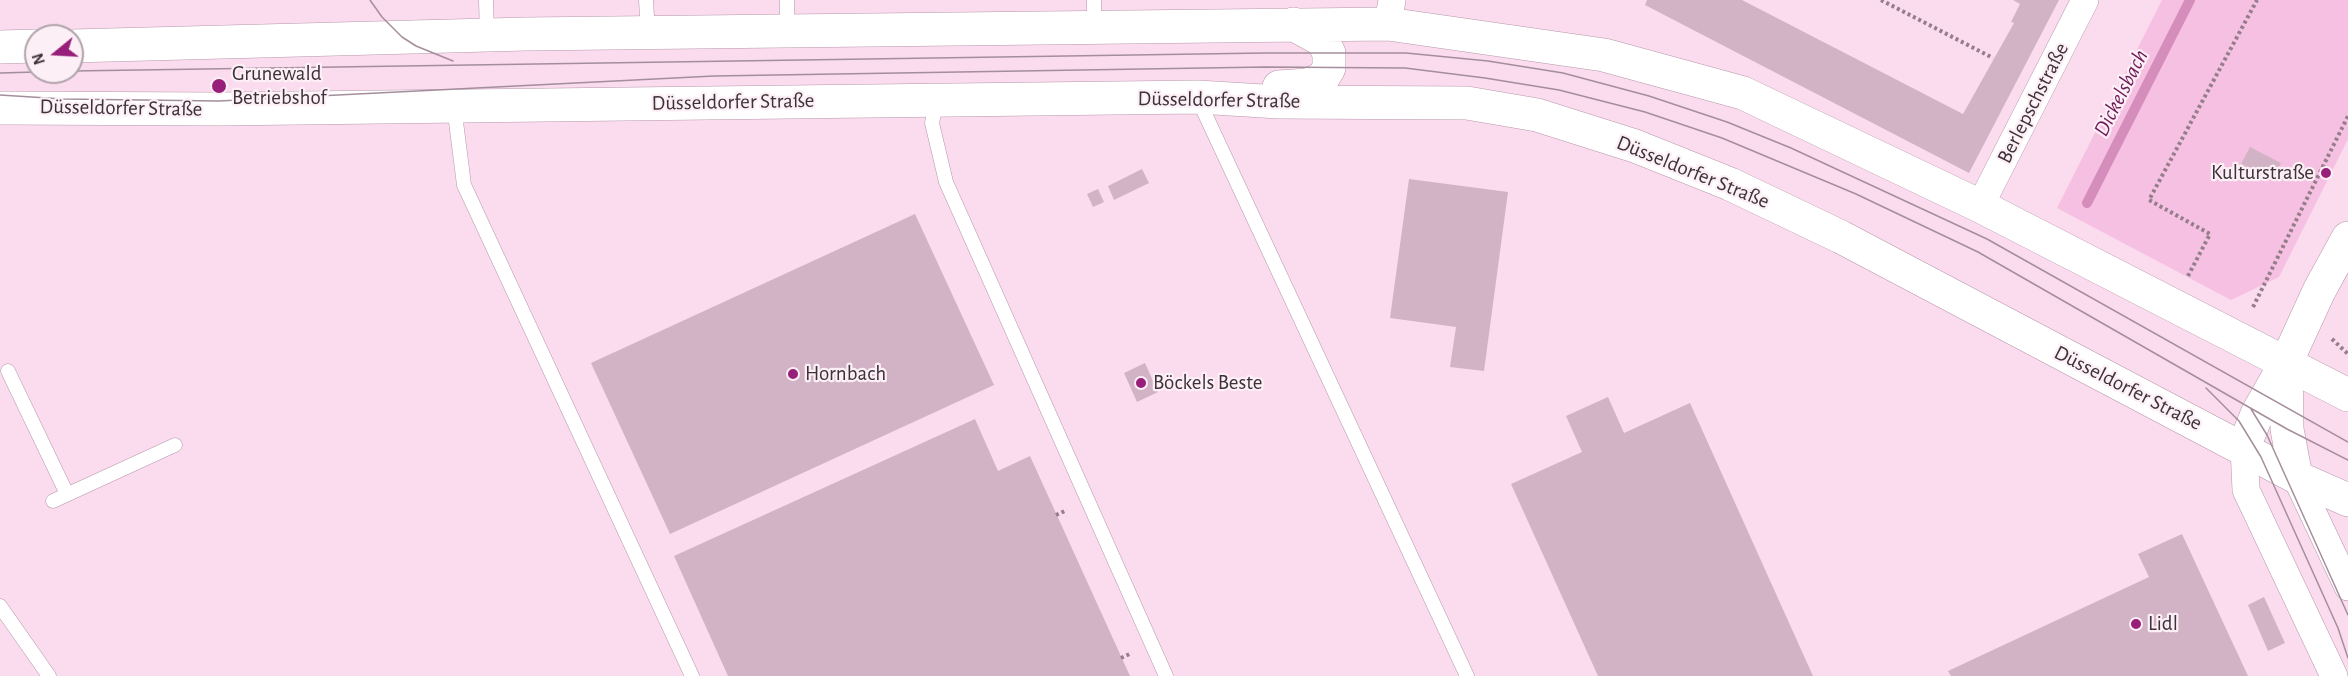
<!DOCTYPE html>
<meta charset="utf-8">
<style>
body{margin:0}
#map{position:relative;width:2348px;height:676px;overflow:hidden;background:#fbdbee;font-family:"Alegreya Sans",sans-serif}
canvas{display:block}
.north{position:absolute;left:24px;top:24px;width:60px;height:60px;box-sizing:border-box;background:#fceff6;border:2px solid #b0a3aa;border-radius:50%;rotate:252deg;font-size:16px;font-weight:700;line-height:24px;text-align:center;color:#3e3239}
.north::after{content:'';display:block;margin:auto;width:21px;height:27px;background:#981f79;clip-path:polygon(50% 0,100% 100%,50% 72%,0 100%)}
</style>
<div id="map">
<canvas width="2348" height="676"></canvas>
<div class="north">N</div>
</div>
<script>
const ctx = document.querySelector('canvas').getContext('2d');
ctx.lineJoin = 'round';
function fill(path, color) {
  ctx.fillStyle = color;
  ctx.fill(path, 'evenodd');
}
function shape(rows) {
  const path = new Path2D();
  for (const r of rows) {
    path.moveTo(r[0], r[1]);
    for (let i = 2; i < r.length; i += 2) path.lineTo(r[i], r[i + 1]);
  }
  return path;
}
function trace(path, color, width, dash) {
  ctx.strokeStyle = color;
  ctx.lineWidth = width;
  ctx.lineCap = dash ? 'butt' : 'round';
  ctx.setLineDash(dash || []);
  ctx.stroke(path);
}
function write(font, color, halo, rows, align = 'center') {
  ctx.font = font + ' "Alegreya Sans",sans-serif';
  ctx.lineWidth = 4.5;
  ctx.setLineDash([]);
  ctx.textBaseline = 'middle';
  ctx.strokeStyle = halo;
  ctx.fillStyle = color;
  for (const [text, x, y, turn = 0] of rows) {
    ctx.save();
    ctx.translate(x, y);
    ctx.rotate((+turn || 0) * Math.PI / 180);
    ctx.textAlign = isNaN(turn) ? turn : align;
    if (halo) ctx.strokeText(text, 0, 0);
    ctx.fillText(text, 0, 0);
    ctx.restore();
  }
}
fill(shape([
 [2162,0,2348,0,2348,139,2279,277,2231,300,2057,208]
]), '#f5c0e1');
trace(shape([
 [2087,203,2190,0]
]), '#d58dbc', 10);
fill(shape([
 [1647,0,1742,0,1963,114,2014,23,2011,22,2020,4,2013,0,2059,0,1969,173,1645,5],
 [2250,147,2281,163,2272,180,2241,164],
 [1142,169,1149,183,1114,200,1108,186],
 [1409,179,1508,192,1484,371,1450,367,1456,327,1390,318],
 [1098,189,1104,202,1093,207,1087,194],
 [915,214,994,385,670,534,591,363],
 [1145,363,1158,392,1137,402,1124,373],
 [1608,397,1624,433,1690,403,1813,676,1598,676,1511,484,1582,452,1566,416],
 [975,419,998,471,1030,456,1130,676,728,676,674,556],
 [2182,534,2248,676,1951,676,1948,671,2149,577,2138,554],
 [2264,597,2285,643,2268,651,2248,605]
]), '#d2b3c6');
const lane = shape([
 [486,0,487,35],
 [646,0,648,34],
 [787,0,787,30],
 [1094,0,1094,27],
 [937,99,932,123,946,182,1166,676],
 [1198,99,1467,676],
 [454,106,464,185,692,676],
 [8,371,67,494],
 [53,501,175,445],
 [0,606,49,676]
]);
const street = shape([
 [1388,24,1392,0],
 [1980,206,2085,0],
 [2244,447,2246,490,2334,676],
 [2296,477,2348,587]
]);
const secondary = shape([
 [72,46,526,34,1388,24,1604,55,1743,93,1980,206,2348,395],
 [0,47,36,46],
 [1279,87,1308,85,1323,78,1329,68,1329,53,1322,40,1293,24],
 [0,108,219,109,1198,97,1279,102,1467,103,1537,115,1635,146,1730,184,1841,237,2296,477,2348,500],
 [2286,365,2287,429,2296,477],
 [2244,447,2257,414,2286,363,2319,291,2348,238]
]);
trace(lane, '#b598aa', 15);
trace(street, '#b598aa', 28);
trace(secondary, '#b598aa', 34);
trace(shape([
 [1881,0,1993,58],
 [2188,276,2210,234,2149,200,2257,0],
 [2253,307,2348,116],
 [2332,339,2348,354],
 [1056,515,1067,510],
 [1121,658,1132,653]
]), '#937e8a', 4, [3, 3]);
trace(lane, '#fff', 14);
trace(street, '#fff', 27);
trace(secondary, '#fff', 33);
trace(shape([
 [370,0,382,17,402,37,416,46,453,61],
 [72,71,1265,53,1406,53,1488,61,1563,73,1649,96,1727,122,1791,148,1987,239,2348,442],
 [0,73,36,72],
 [0,95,63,99,219,101,714,76,1265,67,1405,68,1485,78,1559,90,1645,112,1722,138,1856,194,1978,252,2287,429,2348,460],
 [2206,388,2239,421,2261,457,2338,628,2348,658],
 [2251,409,2267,435,2348,615]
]), '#a48e9b', 1.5);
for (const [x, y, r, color] of [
 [219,86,8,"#981f79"],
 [2326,173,6,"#981f79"],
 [793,374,6,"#981f79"],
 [1141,383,6,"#981f79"],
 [2136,624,6,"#981f79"]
]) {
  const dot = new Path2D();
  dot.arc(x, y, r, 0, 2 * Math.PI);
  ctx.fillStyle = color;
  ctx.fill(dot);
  trace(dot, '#fceff6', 2);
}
write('21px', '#3e3239', '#fceff6', [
 ["Grunewald",232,74],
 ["Betriebshof",232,98],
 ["Kulturstraße",2314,173,"right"],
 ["Hornbach",805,374],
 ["Böckels Beste",1153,383],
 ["Lidl",2148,624]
], 'left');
write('21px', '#3e3239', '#fceff6', [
 ["Düsseldorfer Straße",1219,100,1],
 ["Düsseldorfer Straße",733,102,-1],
 ["Berlepschstraße",2033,103,-63],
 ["Düsseldorfer Straße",121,108,1],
 ["Düsseldorfer Straße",1693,172,22],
 ["Düsseldorfer Straße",2128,388,27]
]);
write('italic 22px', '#6e1a57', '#fceff6', [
 ["Dickelsbach",2121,93,-63]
]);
</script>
